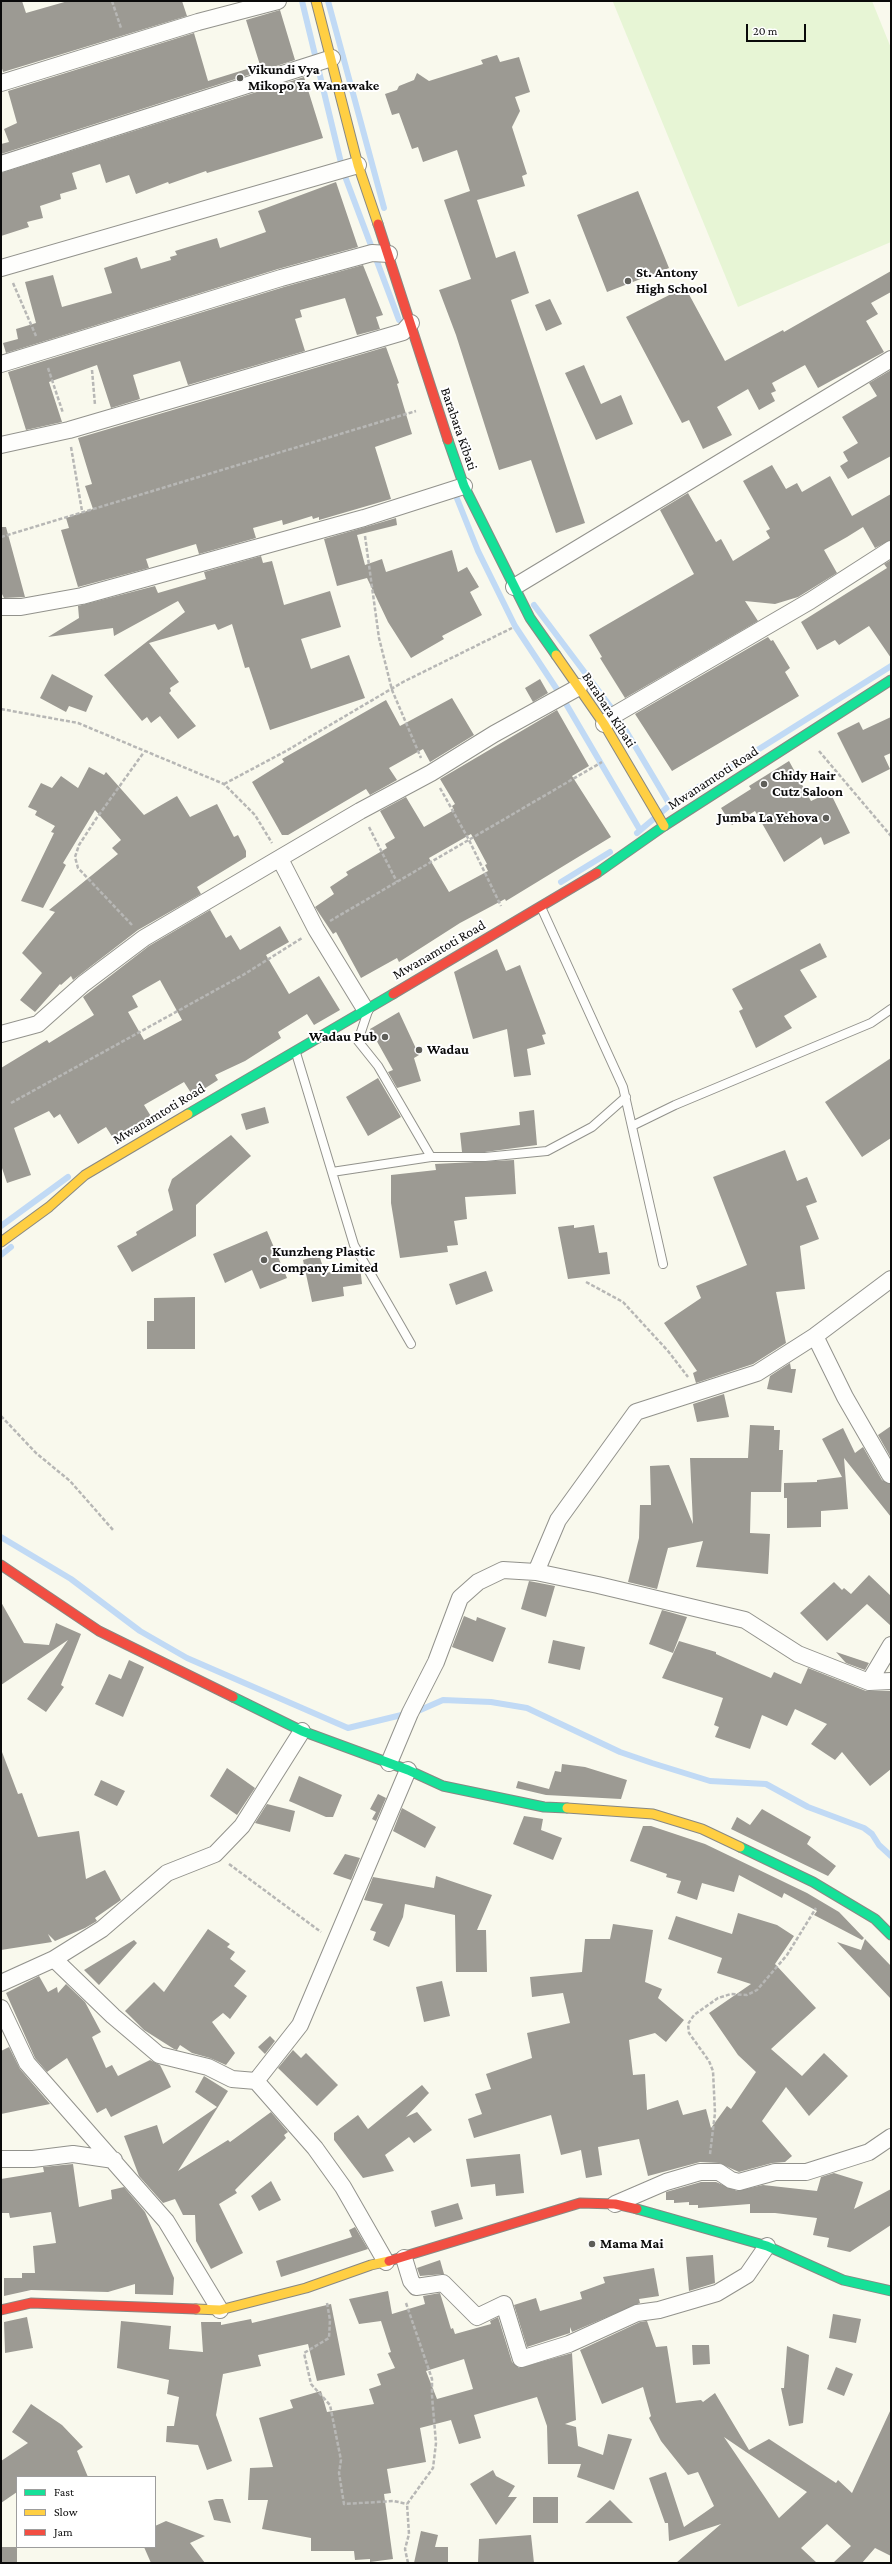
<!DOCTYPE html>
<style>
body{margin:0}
#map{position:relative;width:892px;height:2564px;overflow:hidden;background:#f9f9ed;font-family:"Crimson Pro",serif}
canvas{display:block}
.frame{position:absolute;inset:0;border:2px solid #0a0a0a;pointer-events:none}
.legend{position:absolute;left:16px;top:2476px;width:140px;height:72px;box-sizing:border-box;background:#fff;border:1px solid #9d9d9d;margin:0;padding:5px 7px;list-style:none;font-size:12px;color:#0a0a0a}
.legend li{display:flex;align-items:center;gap:8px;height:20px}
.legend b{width:20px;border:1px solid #9d9d9d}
.scale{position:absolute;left:746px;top:24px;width:60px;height:18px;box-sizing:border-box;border:2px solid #0a0a0a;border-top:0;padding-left:5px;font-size:12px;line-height:14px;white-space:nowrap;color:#0a0a0a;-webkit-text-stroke:3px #fff;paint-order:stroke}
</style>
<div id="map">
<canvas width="892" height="2564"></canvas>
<div class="frame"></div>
<ul class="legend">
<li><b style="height:5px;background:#16e098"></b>Fast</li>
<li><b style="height:5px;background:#ffcf43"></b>Slow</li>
<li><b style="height:5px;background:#f24e42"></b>Jam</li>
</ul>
<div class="scale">20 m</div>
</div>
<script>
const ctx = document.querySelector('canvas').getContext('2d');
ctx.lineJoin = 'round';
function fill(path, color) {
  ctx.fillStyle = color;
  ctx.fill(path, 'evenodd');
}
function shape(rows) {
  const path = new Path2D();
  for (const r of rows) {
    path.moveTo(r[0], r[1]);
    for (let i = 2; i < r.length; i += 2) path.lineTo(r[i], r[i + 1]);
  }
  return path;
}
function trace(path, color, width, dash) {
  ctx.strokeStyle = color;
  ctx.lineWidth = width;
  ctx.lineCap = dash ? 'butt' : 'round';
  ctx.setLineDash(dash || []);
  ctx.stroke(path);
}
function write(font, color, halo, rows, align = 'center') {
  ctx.font = font + ' "Crimson Pro",serif';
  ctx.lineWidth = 4;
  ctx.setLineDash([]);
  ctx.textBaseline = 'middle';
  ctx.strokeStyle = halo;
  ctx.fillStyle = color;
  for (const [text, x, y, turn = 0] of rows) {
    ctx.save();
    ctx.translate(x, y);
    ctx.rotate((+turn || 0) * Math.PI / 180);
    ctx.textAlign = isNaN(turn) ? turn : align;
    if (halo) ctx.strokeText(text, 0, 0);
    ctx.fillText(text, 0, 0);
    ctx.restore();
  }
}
fill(shape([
 [872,1,891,48,891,242,738,307,613,2]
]), '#e7f5d5');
trace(shape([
 [302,1,343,171,399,320],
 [328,1,384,208],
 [454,491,478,551,515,626,562,697,640,830],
 [534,605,616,714,670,805],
 [637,833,670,805,891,666],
 [561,882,610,852],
 [1,1226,68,1177],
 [1,1255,11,1247],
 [1,1537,71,1579,140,1631,187,1658,348,1728,418,1711,443,1700,491,1702,527,1708,620,1752,652,1763,710,1781,766,1784,808,1807,864,1828,872,1834,879,1845,891,1856]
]), '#c1daf5', 6);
fill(shape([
 [1,1,22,1,26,13,68,1,182,1,187,16,3,72,1,65],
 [280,10,295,60,1,154,1,144,9,142,4,129,17,123,8,91,194,33,208,81,260,65,246,20],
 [497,55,500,62,519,57,530,92,515,97,520,111,512,127,527,174,522,176,525,186,477,200,496,258,515,251,529,293,511,300,585,523,556,533,531,460,499,470,456,335,439,290,471,279,444,200,470,191,457,150,423,162,418,147,412,149,399,113,392,115,385,94,397,90,399,86,414,80,417,73,429,81,483,64,481,60],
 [304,77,323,138,207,173,206,171,169,184,168,182,136,194,129,175,106,183,100,164,72,173,77,189,60,194,61,199,40,206,43,218,27,222,29,227,1,236,1,173],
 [336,182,358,247,278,269,6,353,3,343,18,339,16,329,36,323,25,282,53,275,62,307,112,293,104,268,137,257,141,269,171,260,170,257,177,255,175,251,217,238,220,248,266,232,258,211],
 [638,191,669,268,607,292,577,215],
 [363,265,383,315,376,317,380,329,357,335,345,298,300,310,302,317,295,319,305,351,188,385,180,361,133,375,140,399,111,408,97,365,49,382,62,422,26,430,8,372,284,287],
 [891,271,891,292,871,303,878,314,866,321,884,352,818,388,805,365,772,383,776,391,771,393,775,401,759,410,748,389,717,407,732,435,703,449,689,420,682,423,626,317,685,287,725,361,783,330,784,332],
 [550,299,562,324,546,331,535,305],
 [386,347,399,383,397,384,412,434,375,447,391,499,319,520,319,517,313,519,312,516,283,525,282,520,253,528,256,538,199,554,196,544,146,559,149,568,78,587,61,530,69,528,66,518,93,509,85,486,92,484,78,438],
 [584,365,601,404,621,395,633,424,596,440,565,373],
 [891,370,891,456,848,479,840,466,848,461,843,452,858,443,842,417,877,396,869,383],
 [772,465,786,489,797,483,802,492,830,476,852,516,891,494,891,540,875,548,863,527,847,537,824,550,837,573,798,597,775,604,745,601,758,621,625,698,600,658,602,657,589,635,694,574,660,510,688,493,716,542,721,539,733,561,770,538,766,531,770,529,743,481],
 [396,518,397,525,357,535,365,565,382,559,386,572,452,550,458,572,467,567,479,587,470,592,482,615,442,636,444,639,411,658,388,622,367,578,337,586,324,539],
 [1,527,6,527,25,597,4,598,1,592],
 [261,556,263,563,272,561,284,605,330,591,341,627,301,639,311,669,349,655,365,698,270,730,249,667,245,668,232,624,218,630,215,624,149,643,179,682,170,688,171,691,169,693,196,726,178,739,160,716,151,723,147,717,142,721,104,675,185,612,178,601,114,636,113,628,48,637,79,618,78,606,155,586,158,593,206,579,204,572],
 [891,560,891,658,869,626,839,645,835,640,817,650,801,622,887,568,884,564],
 [768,637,771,641,773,640,790,668,785,672,799,696,672,771,635,714],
 [52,674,93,696,86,712,69,706,66,712,40,698],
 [540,679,548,693,533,702,525,688],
 [452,698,474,735,430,762,423,749,389,768,397,780,370,795,366,789,288,835,282,835,252,782,284,762,282,759,386,700,400,726],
 [557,710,589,766,572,776,611,837,506,901,505,899,460,923,399,962,397,958,361,978,336,932,333,934,315,907,334,894,330,887,348,875,346,872,387,848,385,844,395,838,380,811,406,797,424,827,454,810,452,806,455,804,440,779],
 [471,834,487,864,485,865,488,871,449,892,429,858],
 [891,717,891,753,884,756,890,769,862,783,837,733,859,722,863,730],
 [789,761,811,801,830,792,850,833,824,845,821,837,784,862,755,811,732,825,721,808,751,789,749,786],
 [89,767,104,775,106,772,144,815,177,796,190,817,217,804,234,837,238,835,246,851,246,857,197,887,201,894,138,930,73,980,71,976,61,985,60,984,35,1012,20,1000,42,973,22,953,55,912,49,910,118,854,112,848,121,840,95,810,63,863,66,865,43,908,21,901,54,833,51,832,55,826,35,815,37,811,28,807,41,783,52,788,61,776,78,788],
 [210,910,226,938,231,935,240,950,280,926,289,942,266,955,289,994,319,976,340,1010,314,1025,307,1014,278,1032,281,1038,245,1061,215,1075,218,1080,193,1096,184,1082,144,1105,152,1118,115,1141,106,1127,78,1144,60,1114,54,1118,49,1111,14,1128,31,1175,7,1183,1,1165,1,1068,47,1040,49,1043,94,1015,83,997,149,946],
 [160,980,182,1020,144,1040,128,1012,138,1007,132,996],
 [820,943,827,957,800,970,817,997,784,1016,792,1028,756,1048,739,1011,743,1009,732,989],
 [497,949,506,971,520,965,546,1034,542,1035,545,1044,527,1049,531,1075,514,1077,507,1029,473,1039,454,972],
 [399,1012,419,1055,414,1058,421,1081,397,1088,388,1072,393,1070,370,1029],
 [891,1058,891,1138,862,1157,825,1102],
 [378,1078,401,1117,368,1136,346,1097],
 [265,1107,269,1123,246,1130,241,1114],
 [534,1110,537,1145,485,1152,462,1152,460,1133,520,1125,519,1112],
 [231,1135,251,1156,196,1205,196,1236,132,1272,117,1246,137,1235,136,1232,173,1210,168,1190,172,1179],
 [785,1150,797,1181,807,1177,817,1202,806,1206,819,1239,800,1246,805,1289,776,1292,786,1343,753,1364,696,1383,693,1373,697,1371,664,1323,701,1298,696,1286,747,1265,713,1177],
 [514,1160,516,1194,465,1197,467,1219,454,1221,458,1245,447,1246,448,1252,400,1258,391,1203,391,1175,436,1170,435,1164],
 [574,1225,574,1228,594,1225,599,1253,607,1252,610,1274,568,1279,558,1227],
 [267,1231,287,1278,260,1289,252,1270,225,1283,213,1254],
 [319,1255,325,1273,360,1267,362,1284,343,1287,344,1296,312,1302,303,1260],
 [486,1271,493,1291,456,1305,449,1284],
 [195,1297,195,1349,147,1349,147,1321,154,1321,154,1298],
 [790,1363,791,1369,796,1369,792,1393,767,1389,770,1376],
 [724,1394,729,1417,697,1422,693,1404],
 [750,1425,774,1426,774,1430,780,1430,779,1450,783,1450,781,1492,751,1492,750,1533,770,1534,768,1574,696,1567,703,1541,668,1548,657,1589,628,1582,639,1538,640,1505,651,1505,650,1466,669,1465,693,1524,690,1458,748,1458],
 [891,1426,891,1458,878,1435],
 [843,1428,855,1453,863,1447,882,1480,891,1484,891,1517,844,1458,848,1509,821,1511,821,1527,787,1528,787,1498,784,1498,784,1483,817,1482,817,1480,842,1477,822,1439],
 [869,1575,891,1596,891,1626,867,1604,827,1641,800,1613,834,1582,842,1590,844,1588,851,1594],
 [529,1581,555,1586,546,1617,521,1609],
 [1,1602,24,1643,49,1645,56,1623,81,1634,61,1685,64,1687,46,1712,27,1699,68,1640,1,1685],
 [662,1610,687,1617,673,1653,649,1644],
 [464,1616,476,1621,477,1617,506,1628,493,1662,452,1647],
 [553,1640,585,1647,580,1670,548,1663],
 [679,1641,716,1652,716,1654,771,1678,774,1672,801,1684,808,1668,866,1691,891,1691,891,1769,870,1786,842,1752,835,1760,811,1744,827,1724,795,1709,787,1726,762,1715,750,1749,715,1737,719,1727,714,1725,723,1698,662,1678],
 [836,1652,869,1663,865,1670,846,1663],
 [129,1660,144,1667,123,1717,95,1704,109,1674,121,1679],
 [2,1752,18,1794,22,1793,38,1837,79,1831,86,1879,105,1870,121,1900,95,1918,97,1921,85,1928,55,1941,48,1934,52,1942,1,1950],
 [562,1764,585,1767,627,1780,621,1799,546,1795,516,1788,518,1781,549,1789,555,1771,561,1772],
 [227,1768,255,1788,237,1815,210,1796],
 [299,1776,342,1795,333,1817,326,1817,289,1801],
 [101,1780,125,1791,117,1806,94,1795],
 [378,1794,386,1798,376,1821,372,1819,376,1812,370,1809],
 [267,1804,295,1811,290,1832,255,1823],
 [402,1808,436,1827,425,1848,393,1831],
 [762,1809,811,1837,807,1844,836,1866,828,1876,731,1829,737,1817,750,1825],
 [524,1816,543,1819,541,1830,562,1838,553,1860,513,1844],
 [643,1826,651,1826,705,1844,807,1893,839,1912,864,1938,862,1940,814,1915,817,1911,784,1893,782,1898,739,1875,734,1892,702,1883,697,1900,677,1893,681,1881,666,1877,667,1874,630,1861],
 [345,1854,360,1858,351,1880,333,1874],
 [436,1876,492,1895,477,1930,486,1930,487,1972,456,1972,455,1915,405,1904,403,1917,389,1947,373,1940,376,1932,370,1930,383,1904,364,1900,373,1877,434,1888],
 [738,1913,777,1925,794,1936,775,1964,816,2008,771,2049,802,2076,824,2053,848,2076,809,2116,786,2087,762,2121,792,2156,785,2162,772,2163,739,2172,719,2163,700,2162,648,2176,639,2139,598,2147,602,2175,586,2178,581,2150,561,2155,551,2115,474,2138,468,2119,482,2114,475,2094,491,2089,486,2074,532,2058,527,2033,570,2023,563,1993,532,1997,530,1977,582,1972,585,1939,610,1939,613,1924,653,1930,645,1982,662,1989,658,1998,684,2020,666,2042,655,2033,629,2040,633,2075,645,2074,647,2110,678,2100,683,2115,706,2109,711,2128,727,2106,731,2109,756,2072,738,2055,709,2013,751,1984,717,1973,722,1958,668,1939,676,1916,732,1934],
 [208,1929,230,1944,227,1947,235,1952,230,1959,246,1971,234,1986,247,1996,230,2019,223,2013,212,2022,235,2053,226,2065,210,2058,192,2053,180,2045,177,2050,174,2049,144,2030,125,2011,154,1982,164,1992],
 [865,1939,891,1966,891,1999,837,1942,861,1950],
 [134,1940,137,1943,99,1985,84,1970],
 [39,1976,48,1992,57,1987,58,1993,66,1984,85,2002,101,2032,92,2037,106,2068,112,2065,118,2076,150,2060,160,2065,171,2087,111,2117,106,2108,97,2113,67,2058,47,2072,35,2058,6,1993],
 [442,1981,450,2016,424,2022,416,1987],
 [270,2036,275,2041,265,2054,258,2047],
 [9,2047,20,2069,50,2104,1,2114,1,2051],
 [293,2050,301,2058,306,2053,338,2085,317,2106,278,2068],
 [204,2076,228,2091,178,2171,228,2140,230,2142,271,2112,288,2132,284,2135,286,2138,235,2190,237,2193,219,2204,243,2253,211,2269,196,2241,195,2215,183,2215,175,2199,163,2203,139,2176,124,2136,157,2125,163,2144,217,2107,195,2092],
 [422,2085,429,2093,406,2117,417,2112,432,2130,414,2143,409,2137,385,2155,394,2171,363,2178,334,2140,334,2133,358,2115,368,2129],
 [520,2154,524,2193,496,2196,495,2184,471,2187,466,2159],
 [73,2164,79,2207,112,2199,111,2190,124,2187,145,2212,174,2278,173,2295,135,2294,135,2284,108,2292,31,2290,4,2296,4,2278,22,2278,22,2273,35,2273,33,2246,56,2243,51,2212,10,2218,9,2213,1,2213,1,2179,44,2172,43,2167],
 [834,2173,863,2182,854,2209,891,2189,891,2225,850,2252,827,2247,829,2238,813,2235,817,2218,775,2213,750,2213,750,2204,698,2208,698,2205,689,2205,689,2202,674,2203,674,2200,666,2200,666,2192,701,2182,716,2182,737,2191,763,2185,817,2191,821,2177],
 [271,2181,281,2200,259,2211,251,2196],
 [458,2203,463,2219,435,2227,431,2211],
 [355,2227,368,2249,281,2277,276,2261,352,2237,349,2230],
 [713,2255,715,2283,689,2291,686,2257],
 [440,2260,444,2274,420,2276,417,2268],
 [654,2268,659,2296,639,2299,640,2303,572,2332,570,2327,570,2333,527,2347,514,2305,536,2298,540,2311,582,2299,580,2292,605,2283,603,2277],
 [388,2291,392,2314,425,2304,423,2296,440,2293,451,2329,453,2328,455,2334,491,2324,490,2321,498,2317,512,2362,519,2368,572,2353,576,2420,565,2424,576,2427,578,2446,603,2455,608,2434,632,2439,614,2490,577,2477,581,2464,548,2464,547,2426,537,2397,474,2415,481,2438,459,2444,451,2420,420,2428,426,2462,387,2469,391,2493,384,2494,393,2559,370,2562,370,2559,355,2560,354,2551,311,2551,311,2538,262,2529,268,2500,248,2500,250,2468,273,2467,259,2418,293,2408,290,2400,321,2391,327,2412,374,2404,369,2389,381,2385,377,2374,395,2368,388,2353,391,2352,381,2321,359,2324,349,2299],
 [464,2359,473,2389,437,2399,426,2371],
 [331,2304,345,2375,317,2381,308,2344,258,2355,261,2366,223,2374,216,2415,232,2461,207,2470,198,2445,166,2442,167,2426,174,2426,179,2397,167,2394,169,2380,117,2368,121,2321,171,2326,169,2349,203,2352,201,2322,221,2322,221,2325,251,2319,252,2323],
 [833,2314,861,2319,856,2343,829,2338],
 [27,2317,33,2348,5,2353,4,2322],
 [647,2321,656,2347,667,2346,676,2403,701,2400,703,2402,715,2393,749,2450,769,2439,836,2483,838,2480,852,2493,891,2409,891,2556,875,2548,862,2563,833,2563,851,2546,827,2524,801,2548,817,2563,676,2563,721,2524,669,2541,668,2523,665,2523,649,2478,666,2472,684,2527,714,2506,698,2472,688,2475,661,2441,649,2418,651,2416,643,2387,602,2404,580,2350,640,2322],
 [724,2437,746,2452,807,2492,779,2518],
 [692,2345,709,2345,710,2364,693,2365],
 [787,2346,809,2355,803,2423,789,2426,781,2388,784,2388],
 [836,2367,853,2374,844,2396,827,2389],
 [31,2404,62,2425,83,2447,77,2451,88,2477,17,2477,17,2492,1,2503,1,2461,28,2443,12,2432],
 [493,2470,496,2476,515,2486,508,2497,517,2497,496,2525,470,2484],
 [533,2497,558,2497,558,2523,533,2523],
 [216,2499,223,2499,231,2523,214,2520,208,2501],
 [610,2500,633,2523,585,2523],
 [166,2521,205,2536,190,2543,205,2563,151,2563,144,2547,155,2547,155,2526],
 [421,2531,438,2535,435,2547,448,2547,448,2563,414,2563],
 [531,2535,534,2563,478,2563,479,2539],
 [1,2547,17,2547,17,2563,1,2563]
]), '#9c9a93');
const lane = shape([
 [541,907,623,1087,663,1264],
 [367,1014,358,1041,378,1066,431,1157],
 [296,1053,354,1245,411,1344],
 [632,1126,675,1105,871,1023,891,1009],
 [332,1172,431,1157,485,1157,547,1151,592,1127,626,1097]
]);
const street = shape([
 [1,83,198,22,278,1],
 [1,164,332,58],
 [1,268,358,165],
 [1,364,281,278,372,253,389,254],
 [1,445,69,430,403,332,411,323],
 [514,587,891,359],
 [1,607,21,607,82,596,364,518,464,486],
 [604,724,616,714,810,601,891,549],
 [280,859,316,929,365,1009],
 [1,1034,38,1024,83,984,144,938,360,811,431,773,494,734,579,687],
 [815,1336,845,1397,890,1475],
 [536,1572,558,1520,636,1412,757,1373,815,1336,891,1279],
 [869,1682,891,1645],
 [389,1763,410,1713,436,1662,460,1598,478,1582,503,1570,536,1572,598,1585,745,1620,798,1654,869,1682,891,1681],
 [54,1959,113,2016,159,2055,208,2067,232,2079,256,2081,315,2148,343,2187,386,2262],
 [1,1983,54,1959,102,1929,167,1873,215,1854,242,1826,302,1731],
 [1,2008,27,2063,166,2221,220,2310],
 [256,2081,300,2025,408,1770],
 [1,2159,33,2159,73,2154,114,2160],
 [615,2204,666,2182,700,2172,719,2172,731,2180,739,2182,775,2172,806,2172,869,2152,891,2137],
 [404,2258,411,2281,416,2287,443,2283,477,2317,504,2304,521,2359,569,2344,637,2313,659,2310,717,2293,747,2275,767,2246]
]);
const fast = shape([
 [448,440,464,486,530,618,556,655],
 [597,873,664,826,891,680],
 [188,1114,393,994],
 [233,1697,302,1731,408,1770,443,1786,544,1807,567,1808],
 [740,1847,813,1882,875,1919,891,1935],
 [637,2209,767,2246,843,2280,891,2291]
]);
const slow = shape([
 [316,1,358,165,378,224],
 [556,655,604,724,664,826],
 [1,1242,49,1207,85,1175,188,1114],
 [567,1808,653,1814,702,1829,740,1847],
 [196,2309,220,2310,306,2288,371,2265,389,2261]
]);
const jam = shape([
 [378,224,448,440],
 [393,994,597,873],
 [1,1565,99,1631,233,1697],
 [389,2261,580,2203,615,2204,637,2209],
 [1,2310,31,2303,196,2309]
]);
trace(lane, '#92928c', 10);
trace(street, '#92928c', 18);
trace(fast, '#888883', 11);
trace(slow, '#888883', 11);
trace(jam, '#888883', 11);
trace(shape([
 [112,1,121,28],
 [13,283,36,336],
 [48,368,63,413],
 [92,370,95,405],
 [71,447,82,511],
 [365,536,379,638,392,690,421,758],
 [1,537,416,411],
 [1,709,78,723,224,784,255,815,272,843],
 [819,751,891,836],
 [224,784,286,751,403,682,512,628],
 [440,788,469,840,501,906],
 [369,827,397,882],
 [330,921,602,762],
 [132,925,78,868,75,857,79,845,96,819,144,752],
 [11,1103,243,975,302,938],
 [586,1282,623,1302,668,1351,688,1377],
 [1,1416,36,1453,70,1481,114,1531],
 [229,1864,321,1932],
 [710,2154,715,2113,713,2071,709,2061,689,2033,688,2024,694,2015,718,1998,731,1994,747,1995,757,1990,787,1955,816,1908],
 [327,2303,330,2320,329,2338,304,2353,311,2384,330,2405,341,2460,339,2473,344,2504,394,2501,407,2504],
 [406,2303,432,2379,432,2396,436,2443,433,2468,407,2504,409,2534,405,2549,408,2563]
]), '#b7b7b5', 2.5, [4, 2]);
trace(lane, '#fefefc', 8);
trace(street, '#fefefc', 16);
trace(fast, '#16e098', 9);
trace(slow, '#ffcf43', 9);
trace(jam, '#f24e42', 9);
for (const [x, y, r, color] of [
 [240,78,4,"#5e5e59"],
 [628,281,4,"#5e5e59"],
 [764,784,4,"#5e5e59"],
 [826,818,4,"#5e5e59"],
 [385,1037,4,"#5e5e59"],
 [419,1050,4,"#5e5e59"],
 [264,1260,4,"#5e5e59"],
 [592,2244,4,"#5e5e59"]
]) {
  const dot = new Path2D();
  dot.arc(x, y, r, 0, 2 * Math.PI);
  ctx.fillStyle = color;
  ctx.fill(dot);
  trace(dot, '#fff', 1.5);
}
write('bold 14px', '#0a0a0a', '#fff', [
 ["Vikundi Vya",248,70],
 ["Mikopo Ya Wanawake",248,86],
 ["St. Antony",636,273],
 ["High School",636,289],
 ["Chidy Hair",772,776],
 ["Cutz Saloon",772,792],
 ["Jumba La Yehova",818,818,"right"],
 ["Wadau Pub",377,1037,"right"],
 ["Wadau",427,1050],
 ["Kunzheng Plastic",272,1252],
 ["Company Limited",272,1268],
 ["Mama Mai",600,2244]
], 'left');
write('14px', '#0a0a0a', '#fff', [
 ["Barabara Kibati",459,429,71],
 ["Barabara Kibati",609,710,57],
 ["Mwanamtoti Road",713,778,-33],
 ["Mwanamtoti Road",439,950,-30],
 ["Mwanamtoti Road",159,1114,-31]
]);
</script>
